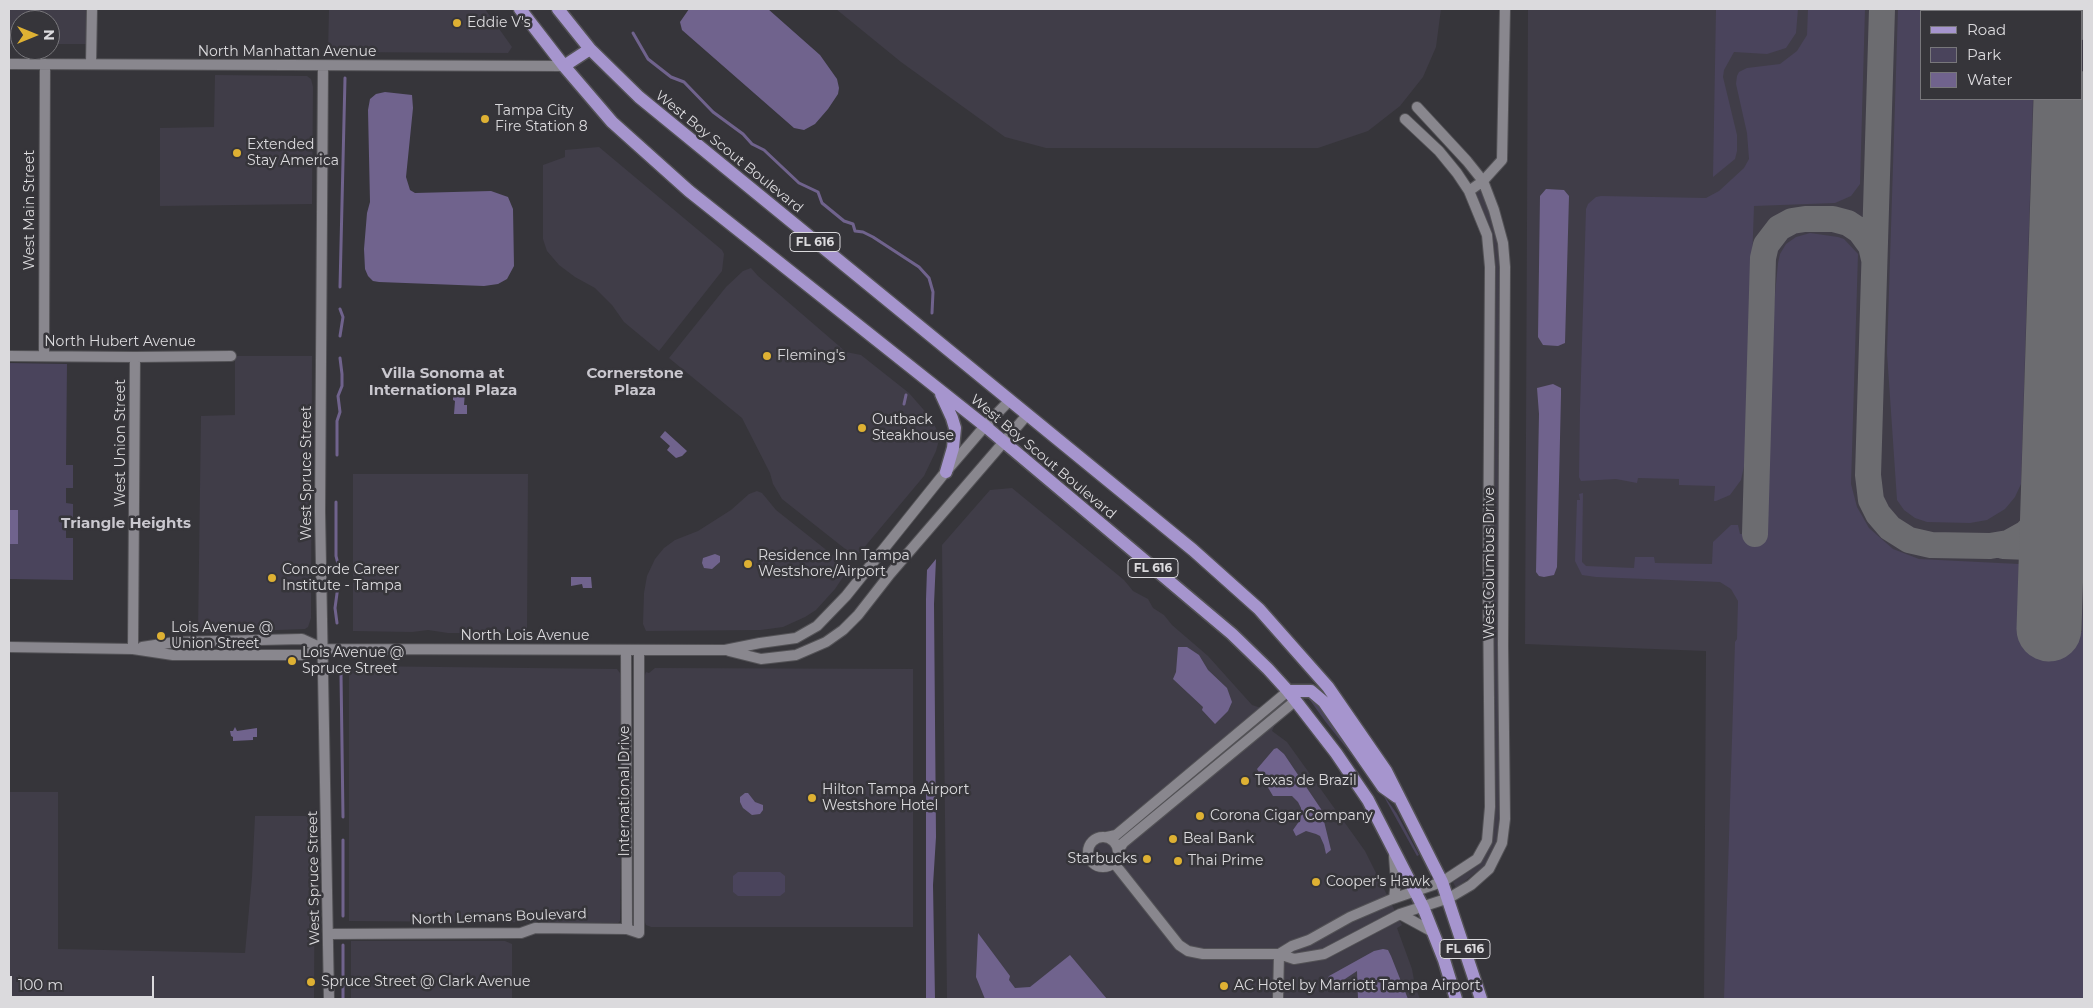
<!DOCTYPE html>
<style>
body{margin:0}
#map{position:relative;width:2093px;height:1008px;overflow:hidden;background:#36353a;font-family:Montserrat,sans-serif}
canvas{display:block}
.frame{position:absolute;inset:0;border:10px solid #dbdadd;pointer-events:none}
.legend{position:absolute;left:1920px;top:10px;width:162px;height:90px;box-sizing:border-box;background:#36353a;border:1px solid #78777b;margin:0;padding:6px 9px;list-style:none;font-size:15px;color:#dbdadd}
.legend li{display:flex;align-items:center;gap:10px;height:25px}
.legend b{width:25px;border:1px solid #78777b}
.north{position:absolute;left:10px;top:10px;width:50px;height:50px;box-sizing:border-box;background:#36353a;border:1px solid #78777b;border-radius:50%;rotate:90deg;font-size:14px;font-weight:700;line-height:20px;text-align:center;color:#dbdadd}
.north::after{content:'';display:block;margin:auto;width:18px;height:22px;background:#deb133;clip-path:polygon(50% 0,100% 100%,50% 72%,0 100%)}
.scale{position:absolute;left:10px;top:976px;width:144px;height:22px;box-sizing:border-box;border:2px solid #dbdadd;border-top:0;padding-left:6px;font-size:15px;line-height:18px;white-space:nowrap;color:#dbdadd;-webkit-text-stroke:4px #36353a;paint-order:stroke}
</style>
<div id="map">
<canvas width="2093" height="1008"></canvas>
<div class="frame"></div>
<ul class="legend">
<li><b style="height:6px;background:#a695ce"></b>Road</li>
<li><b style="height:14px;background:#4a445c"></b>Park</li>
<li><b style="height:14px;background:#70638d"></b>Water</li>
</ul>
<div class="north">N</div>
<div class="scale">100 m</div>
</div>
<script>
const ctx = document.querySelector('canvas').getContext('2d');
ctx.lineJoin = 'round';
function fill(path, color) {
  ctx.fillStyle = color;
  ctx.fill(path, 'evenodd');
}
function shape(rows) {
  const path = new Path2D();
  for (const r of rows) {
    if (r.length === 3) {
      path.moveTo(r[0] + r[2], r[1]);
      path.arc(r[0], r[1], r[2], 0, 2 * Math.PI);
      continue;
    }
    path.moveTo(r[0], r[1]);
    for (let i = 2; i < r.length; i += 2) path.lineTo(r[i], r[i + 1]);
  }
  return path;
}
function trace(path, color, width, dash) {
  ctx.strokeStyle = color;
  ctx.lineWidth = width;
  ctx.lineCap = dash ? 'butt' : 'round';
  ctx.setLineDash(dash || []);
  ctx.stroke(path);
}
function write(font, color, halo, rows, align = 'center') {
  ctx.font = font + ' Montserrat,sans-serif';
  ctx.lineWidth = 5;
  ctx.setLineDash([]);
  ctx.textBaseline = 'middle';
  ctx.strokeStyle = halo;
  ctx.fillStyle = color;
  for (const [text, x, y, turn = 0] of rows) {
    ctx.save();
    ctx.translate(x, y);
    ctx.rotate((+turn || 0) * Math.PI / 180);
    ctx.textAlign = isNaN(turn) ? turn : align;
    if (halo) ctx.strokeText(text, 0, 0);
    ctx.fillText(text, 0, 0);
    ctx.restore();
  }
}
fill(shape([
 [9,9,87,9,86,44,50,44,50,20,20,20,20,44,9,44],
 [329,9,485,9,512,47,508,53,335,52,330,55,328,53],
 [836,9,1441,9,1436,47,1423,77,1400,106,1368,131,1318,148,1046,148,1005,137,901,62],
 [1528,9,2084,9,2084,999,1704,999,1706,651,1525,644],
 [1922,11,2082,11,2082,99,1922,99],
 [215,75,307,76,311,79,313,87,312,204,160,206,160,128,214,127],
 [599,147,722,250,724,254,722,271,659,351,624,322,612,305,595,288,575,277,559,265,547,251,543,239,543,165,565,157,565,150],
 [1480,190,1489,211,1498,244,1499,267,1498,643,1499,819,1497,841,1484,866,1456,888,1453,882,1481,863,1492,841,1496,807,1494,592,1496,267,1493,234,1476,193],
 [751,268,758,276,846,352,861,355,909,393,930,417,938,432,939,440,936,451,924,476,857,556,844,548,782,499,773,484,770,473,742,418,669,358,726,287,743,271],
 [235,356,312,356,311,618,308,627,305,629,198,633,201,416,235,415],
 [353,474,528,474,527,631,512,633,448,633,428,630,412,632,353,631],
 [1012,488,1124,580,1133,591,1148,599,1153,608,1164,615,1172,625,1208,656,1252,705,1261,708,1275,724,1272,731,1287,742,1365,851,1402,925,1397,928,1412,969,1415,986,1420,999,947,999,942,545,990,490],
 [757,491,762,493,776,510,849,568,835,589,816,610,805,617,783,627,761,630,646,631,643,624,644,593,647,576,655,559,664,548,675,540,698,531,731,510,749,494],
 [354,666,617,669,622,676,620,921,618,923,349,921,349,671],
 [655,668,913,669,913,927,651,927,646,925,644,920,644,678,646,672,649,673],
 [9,792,58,792,58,949,245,953,252,877,255,816,315,816,314,999,76,999,58,997,57,999,9,999],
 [351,941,505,941,512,944,512,999,351,999]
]), '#403d48');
fill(shape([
 [1716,9,1798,9,1796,33,1786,48,1767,54,1734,52,1724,70,1723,77,1737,135,1737,151,1735,159,1713,177],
 [1808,9,1865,9,1860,184,1851,196,1835,203,1754,206,1745,462,1741,480,1730,495,1716,501,1714,501,1715,486,1679,485,1679,479,1638,478,1637,483,1616,479,1581,481,1579,477,1580,409,1586,209,1588,204,1596,197,1601,196,1706,198,1719,191,1744,168,1749,159,1747,133,1736,84,1737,76,1739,72,1747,68,1780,64,1797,51,1807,35],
 [1898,9,2036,9,2035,11,1922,11,1922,99,2033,99,2021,484,2015,497,2005,509,1987,520,1970,523,1927,522,1915,518,1904,510,1897,500,1887,353],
 [1810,233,1838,237,1844,239,1858,254,1851,484,1857,507,1869,528,1893,549,1919,559,2019,564,2018,630,2082,632,2084,577,2084,999,1724,999,1735,642,1737,639,1738,601,1731,589,1720,582,1596,577,1582,575,1575,561,1577,500,1580,500,1579,494,1583,493,1582,562,1586,566,1634,568,1635,557,1654,557,1655,563,1712,564,1713,542,1731,525,1738,525,1740,534,1765,534,1772,325,1778,263,1780,254,1786,244,1796,237],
 [9,363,67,364,66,465,73,465,73,488,66,488,66,503,73,504,73,519,66,519,66,538,73,538,73,580,9,579],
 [1307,696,1318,701,1397,814,1419,855,1417,856,1382,793,1325,721],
 [738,872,780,872,785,876,785,892,780,896,738,896,733,892,733,876]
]), '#4a445c');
fill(shape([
 [689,9,768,9,820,55,837,79,839,88,838,94,828,109,815,124,804,130,794,128,682,30,680,22],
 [385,92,412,95,413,108,406,177,410,190,415,193,491,191,508,197,513,209,514,266,507,279,498,284,484,286,379,282,373,281,368,276,365,269,364,249,367,213,370,202,368,110,370,99,376,94],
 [1546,189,1564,190,1569,196,1565,343,1558,346,1543,345,1538,337,1540,196],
 [1553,384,1561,388,1561,395,1557,567,1554,575,1544,577,1539,576,1536,572,1539,414,1537,388],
 [453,392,465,392,464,405,467,405,467,414,454,414,455,401,453,400],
 [665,431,687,451,682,456,676,458,667,450,670,446,660,437],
 [9,510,18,510,18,544,9,544],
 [715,554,720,556,720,562,712,569,704,568,702,563,703,558],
 [936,559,934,604,936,837,933,885,935,999,926,999,926,599,927,570],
 [571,577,591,577,592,588,583,588,582,584,571,586],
 [1178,647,1187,647,1199,655,1208,670,1227,688,1232,702,1228,711,1215,724,1202,710,1203,707,1173,679,1176,672],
 [235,727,237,731,257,728,257,737,253,737,253,740,233,741,233,737,231,736,230,731,233,731],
 [1277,748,1284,754,1321,809,1331,850,1326,854,1324,845,1320,836,1316,834,1306,831,1296,836,1293,830,1300,820,1301,814,1301,808,1298,802,1292,796,1273,796,1257,769,1274,749],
 [745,793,748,793,755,802,763,805,763,810,760,814,752,815,743,808,740,802,740,797],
 [978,933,1010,976,1009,980,1015,988,1030,987,1070,955,1107,999,985,999,976,977],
 [1383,949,1388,950,1391,956,1408,999,1358,999,1357,971,1327,991,1327,980,1329,976,1374,951]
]), '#70638d');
trace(shape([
 [633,33,648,59,671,77,684,82,713,112,743,134,752,144,764,150,799,183,818,192,822,203,844,221,853,224,855,231,863,232,873,237,919,267,929,278,933,292,932,313],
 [340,287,345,78],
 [340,309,343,317,340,336],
 [904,404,906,395],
 [337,455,337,421,340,412,338,396,342,386,342,374,340,358],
 [336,502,336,556,338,564],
 [337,623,335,608,338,586],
 [341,674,343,817],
 [343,840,343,916],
 [343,999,343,945]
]), '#70638d', 3);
trace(shape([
 [1882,9,1868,475,1871,500,1878,514,1890,528,1909,540,1931,545,1990,546,2008,543,2026,533,2046,513,2053,493],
 [2068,103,2065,199,2072,223,2084,240],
 [2058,410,2062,313,2070,292,2084,275],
 [2053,493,2063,514,2084,539],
 [1755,534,1763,258,1766,245,1779,228,1792,221,1805,219,1833,219,1848,223,1860,231,1871,246,1874,259],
 [2003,546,2084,549]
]), '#6c6c70', 26);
trace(shape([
 [2068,11,2068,9],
 [2049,629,2066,99]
]), '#6c6c70', 65);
const minor = shape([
 [9,64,564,66],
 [91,64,92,9],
 [323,66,320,511,329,999],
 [1469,191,1483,181,1502,160,1505,9],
 [9,356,135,357,231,356],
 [44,356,45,64],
 [9,647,133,649,173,655,302,655,324,649,725,650,760,643,796,638,817,626,846,596,943,475,985,426,1009,401],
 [142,647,175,642,302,639,324,649],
 [133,649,135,357],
 [626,650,627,929],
 [729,651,761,659,796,655,826,642,843,630,858,615,890,574,1027,415],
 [1103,852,15],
 [1107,837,1116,835,1288,691],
 [1118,851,1123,843,1295,701],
 [1114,863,1179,945,1188,951,1203,954,1279,954,1294,959,1324,954,1400,914,1449,898,1471,885,1489,869,1502,843,1505,819,1503,644,1505,267,1503,243,1494,210,1483,181,1467,161,1417,107],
 [1394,898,1396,882,1394,856],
 [1400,914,1433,932],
 [328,934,521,933,535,928,627,929,639,933,639,650],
 [1279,954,1292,946,1309,940,1350,917,1392,899,1442,882,1477,859,1487,841,1490,807,1488,592,1490,267,1487,235,1469,191,1457,173,1439,151,1405,119],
 [1278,999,1279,954]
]);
const major = shape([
 [520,9,564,66,612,122,689,191,985,426,1232,634,1268,669,1288,691,1336,753,1368,800,1423,907,1444,960,1456,999],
 [558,9,590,49,639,97,1193,550,1259,609,1328,687,1386,771,1442,882,1481,999],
 [564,66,590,49],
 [941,394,952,418,955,428,953,448,946,472],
 [1288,691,1311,691,1324,702,1383,787,1397,797]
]);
trace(minor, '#535256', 12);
trace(major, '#535256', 15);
trace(minor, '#89878e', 10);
trace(major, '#a695ce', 12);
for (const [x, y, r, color] of [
 [457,23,5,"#deb133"],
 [485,119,5,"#deb133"],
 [237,153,5,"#deb133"],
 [767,356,5,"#deb133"],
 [862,428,5,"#deb133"],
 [748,564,5,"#deb133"],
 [272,578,5,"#deb133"],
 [161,636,5,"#deb133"],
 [292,661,5,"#deb133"],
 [1245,781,5,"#deb133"],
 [812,798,5,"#deb133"],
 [1200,816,5,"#deb133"],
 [1173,839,5,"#deb133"],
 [1147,859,5,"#deb133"],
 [1178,861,5,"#deb133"],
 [1316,882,5,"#deb133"],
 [311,982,5,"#deb133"],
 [1224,986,5,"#deb133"]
]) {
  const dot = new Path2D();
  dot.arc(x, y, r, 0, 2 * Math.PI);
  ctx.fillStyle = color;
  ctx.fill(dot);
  trace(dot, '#36353a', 2);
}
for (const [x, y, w] of [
 [815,242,50],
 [1153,568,50],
 [1465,949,50]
]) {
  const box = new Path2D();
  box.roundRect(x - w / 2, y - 9.5, w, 19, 4);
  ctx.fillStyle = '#36353a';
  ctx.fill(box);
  trace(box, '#dbdadd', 1);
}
write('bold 12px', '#dbdadd', null, [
 ["FL 616",815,242],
 ["FL 616",1153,568],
 ["FL 616",1465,949]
]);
write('14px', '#dbdadd', '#36353a', [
 ["Eddie V's",467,23],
 ["Tampa City",495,111],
 ["Fire Station 8",495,127],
 ["Extended",247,145],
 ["Stay America",247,161],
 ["Fleming's",777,356],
 ["Outback",872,420],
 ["Steakhouse",872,436],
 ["Residence Inn Tampa",758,556],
 ["Westshore/Airport",758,572],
 ["Concorde Career",282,570],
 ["Institute - Tampa",282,586],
 ["Lois Avenue @",171,628],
 ["Union Street",171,644],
 ["Lois Avenue @",302,653],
 ["Spruce Street",302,669],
 ["Texas de Brazil",1255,781],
 ["Hilton Tampa Airport",822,790],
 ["Westshore Hotel",822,806],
 ["Corona Cigar Company",1210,816],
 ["Beal Bank",1183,839],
 ["Starbucks",1137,859,"right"],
 ["Thai Prime",1188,861],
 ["Cooper's Hawk",1326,882],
 ["Spruce Street @ Clark Avenue",321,982],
 ["AC Hotel by Marriott Tampa Airport",1234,986]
], 'left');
write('14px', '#dbdadd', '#36353a', [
 ["North Manhattan Avenue",287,52],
 ["West Boy Scout Boulevard",729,152,39],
 ["West Main Street",30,210,-90],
 ["North Hubert Avenue",120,342],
 ["West Union Street",121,443,-90],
 ["West Boy Scout Boulevard",1043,457,40],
 ["West Spruce Street",307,473,-90],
 ["West Columbus Drive",1490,563,-90],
 ["North Lois Avenue",525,636],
 ["International Drive",625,791,-90],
 ["West Spruce Street",314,878,-91],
 ["North Lemans Boulevard",499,917,-2]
]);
write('bold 15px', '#c9c7ce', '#36353a', [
 ["Villa Sonoma at",443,374],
 ["International Plaza",443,391],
 ["Cornerstone",635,374],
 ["Plaza",635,391],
 ["Triangle Heights",126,524]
]);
</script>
